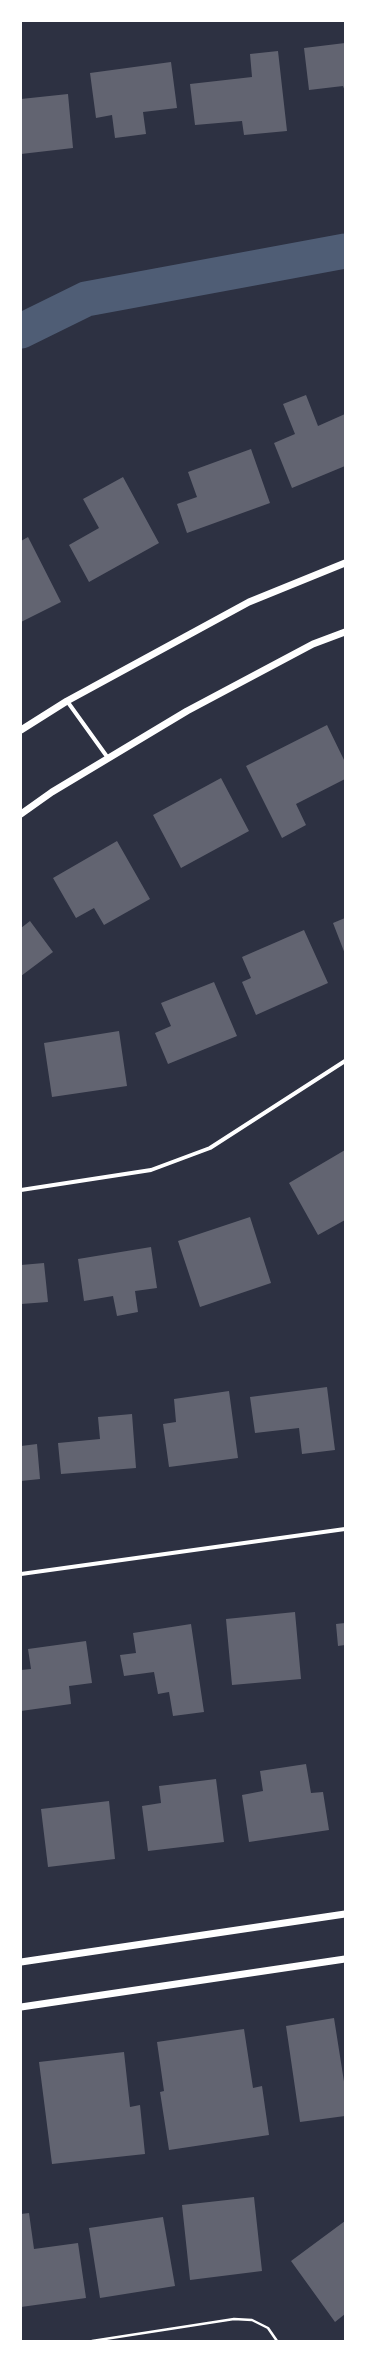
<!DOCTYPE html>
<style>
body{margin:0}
#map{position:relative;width:366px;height:2362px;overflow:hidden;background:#2d3142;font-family:"Nunito Sans",sans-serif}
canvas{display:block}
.frame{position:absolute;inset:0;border:22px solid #fff;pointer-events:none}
</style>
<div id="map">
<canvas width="366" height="2362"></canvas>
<div class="frame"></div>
</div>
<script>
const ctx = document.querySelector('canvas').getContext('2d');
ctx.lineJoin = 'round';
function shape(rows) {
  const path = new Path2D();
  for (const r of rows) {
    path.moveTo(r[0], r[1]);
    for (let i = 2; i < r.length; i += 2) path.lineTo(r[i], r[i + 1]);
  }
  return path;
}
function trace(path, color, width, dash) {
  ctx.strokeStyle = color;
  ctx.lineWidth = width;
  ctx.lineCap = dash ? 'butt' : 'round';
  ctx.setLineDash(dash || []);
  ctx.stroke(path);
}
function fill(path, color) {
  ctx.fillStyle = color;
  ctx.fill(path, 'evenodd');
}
trace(shape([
 [21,331,86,299,345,251]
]), '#4f5d75', 35);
fill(shape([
 [345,43,345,91,343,86,309,90,304,48],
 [278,51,287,131,244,135,242,121,195,125,190,84,252,77,250,54],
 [171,62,177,108,143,112,146,134,115,138,112,115,96,118,90,73],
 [68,94,73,148,21,154,21,99],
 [306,395,318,426,345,414,345,466,292,488,274,443,295,434,283,404],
 [251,449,270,503,187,533,177,504,197,497,188,472],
 [123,477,159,543,89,582,69,545,99,528,83,499],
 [28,537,61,602,21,622,21,541],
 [327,725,345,762,345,779,296,804,306,825,282,838,246,766],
 [221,778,249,831,181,868,153,815],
 [117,841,150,899,104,925,94,908,76,918,53,878],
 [345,918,345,954,333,923],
 [30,921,53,952,21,976,21,928],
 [304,930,328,983,256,1015,242,982,251,978,242,957],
 [214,982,237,1036,168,1064,155,1033,171,1026,161,1003],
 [119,1031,127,1086,52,1097,44,1043],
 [345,1150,345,1220,318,1235,289,1183],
 [250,1217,271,1283,200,1307,178,1241],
 [151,1247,157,1288,135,1291,138,1312,117,1316,113,1296,84,1301,78,1259],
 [44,1263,48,1302,21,1304,21,1265],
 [327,1387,335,1450,302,1454,299,1428,255,1433,250,1397],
 [229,1391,238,1458,169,1467,163,1424,176,1422,174,1399],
 [132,1414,136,1468,61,1474,58,1443,100,1439,98,1417],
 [37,1444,40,1479,21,1481,21,1446],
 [295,1612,301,1679,232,1685,226,1619],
 [345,1623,345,1645,338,1646,336,1624],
 [191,1624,204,1712,173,1716,169,1692,158,1694,154,1672,124,1676,120,1655,136,1653,133,1633],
 [86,1641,92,1683,69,1686,71,1704,21,1711,21,1670,31,1669,28,1649],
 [306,1764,311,1793,323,1792,329,1830,249,1842,242,1795,263,1791,260,1771],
 [216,1779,224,1842,148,1851,142,1806,161,1803,159,1786],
 [109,1801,115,1859,48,1867,41,1809],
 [334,2018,345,2088,345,2116,300,2122,286,2026],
 [244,2029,253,2088,262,2086,269,2135,169,2150,160,2092,164,2091,157,2042],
 [124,2052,130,2107,140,2105,145,2154,52,2164,39,2062],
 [254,2197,262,2271,190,2280,182,2205],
 [29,2213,34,2249,78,2243,86,2298,21,2307,21,2214],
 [163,2217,175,2286,100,2298,89,2228],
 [345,2221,345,2314,335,2322,291,2261]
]), '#626471');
trace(shape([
 [92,2341,234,2319,252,2320,268,2328,277,2341]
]), '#fff', 2.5);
trace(shape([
 [67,701,108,758],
 [21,1190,151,1170,210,1148,345,1061],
 [21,1574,345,1529]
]), '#fff', 4);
trace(shape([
 [21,730,67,701,249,602,345,563],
 [21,814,52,792,187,711,313,644,345,632],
 [21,1962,345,1914],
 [21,2007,345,1959]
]), '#fff', 7);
</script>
